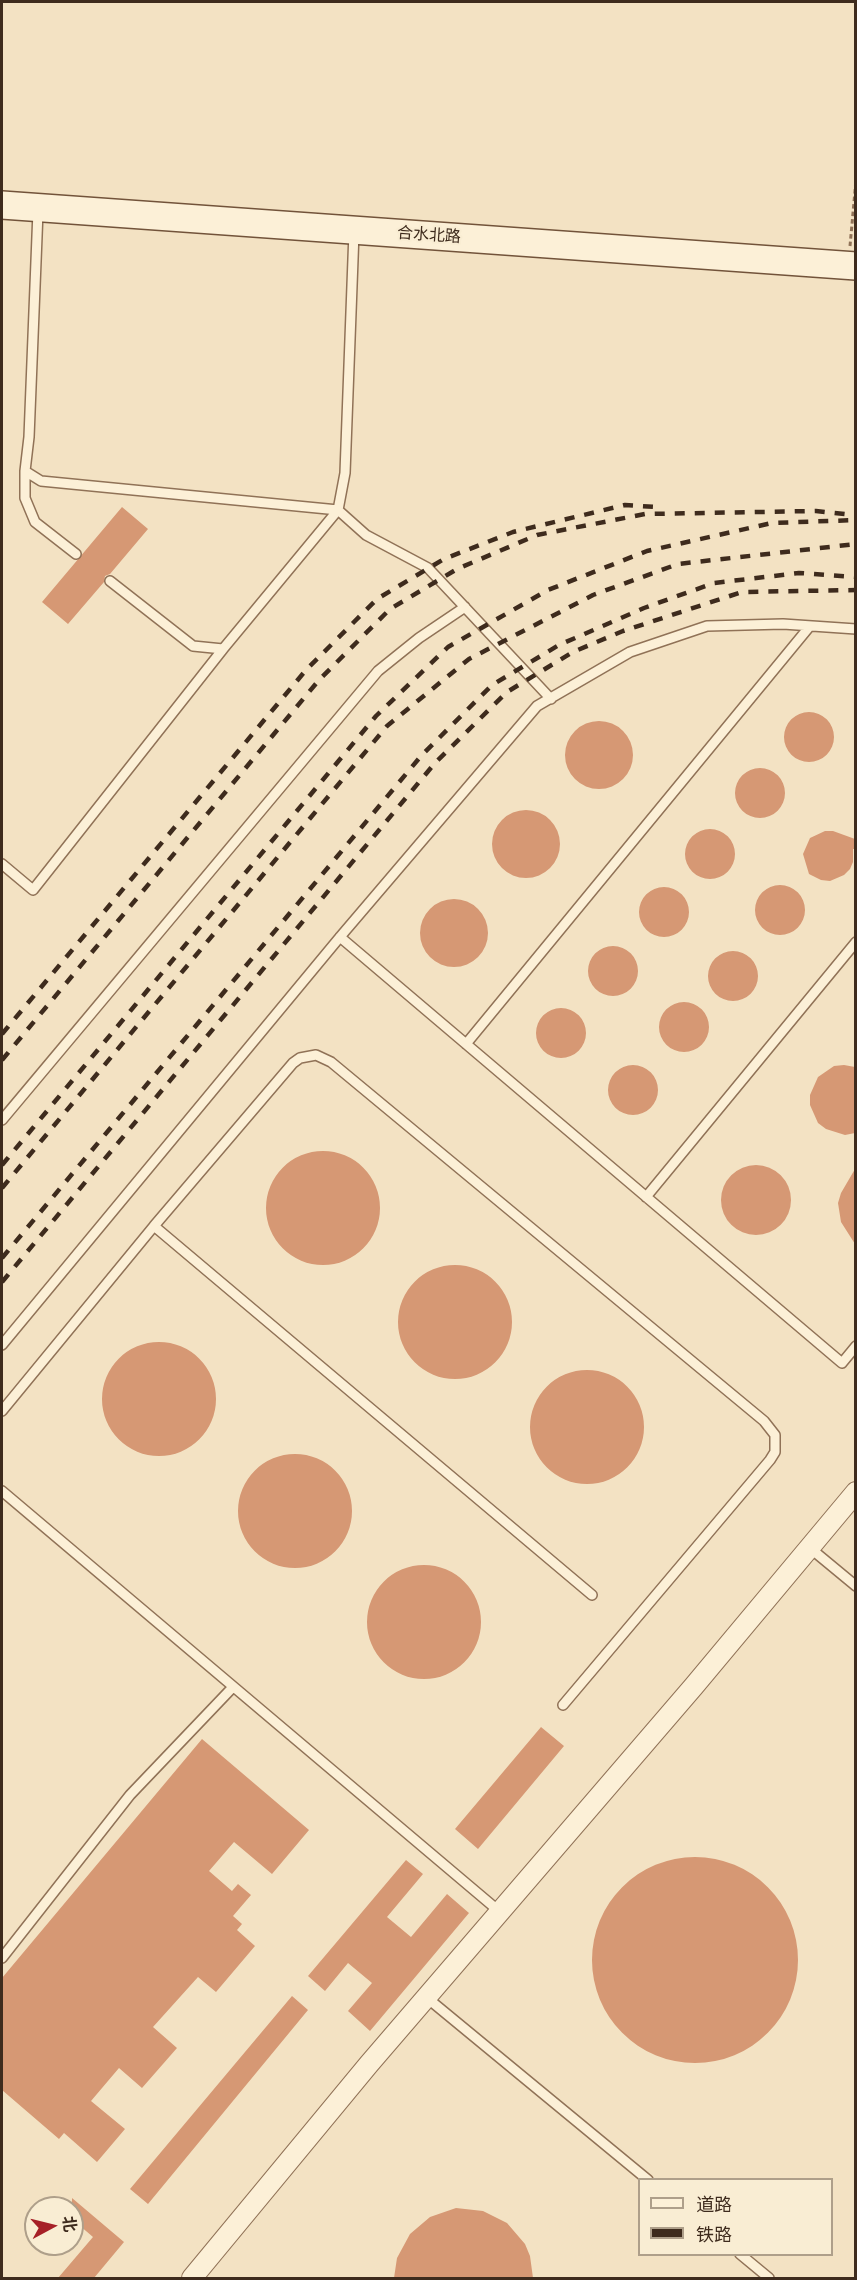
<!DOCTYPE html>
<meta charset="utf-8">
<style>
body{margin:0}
#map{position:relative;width:857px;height:2280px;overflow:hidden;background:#f3e2c3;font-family:"Playfair Display","Noto Sans SC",serif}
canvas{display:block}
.frame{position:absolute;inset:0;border:3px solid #3e2b1d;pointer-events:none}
.legend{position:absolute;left:638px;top:2178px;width:195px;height:78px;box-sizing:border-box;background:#f9edd3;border:2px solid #ae9f8a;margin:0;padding:8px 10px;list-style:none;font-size:18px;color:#3e2b1d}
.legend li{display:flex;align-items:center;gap:12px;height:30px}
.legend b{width:30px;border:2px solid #ae9f8a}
.north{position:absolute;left:24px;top:2196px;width:60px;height:60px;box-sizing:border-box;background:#f9edd3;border:2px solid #ae9f8a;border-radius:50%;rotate:83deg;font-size:16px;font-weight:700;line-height:24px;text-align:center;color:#3e2b1d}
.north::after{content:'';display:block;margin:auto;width:21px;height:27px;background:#a62027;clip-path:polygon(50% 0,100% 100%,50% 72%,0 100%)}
</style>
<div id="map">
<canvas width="857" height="2280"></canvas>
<div class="frame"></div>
<ul class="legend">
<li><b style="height:8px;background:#fcf0d7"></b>道路</li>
<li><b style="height:8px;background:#3e2b1d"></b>铁路</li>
</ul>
<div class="north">北</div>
</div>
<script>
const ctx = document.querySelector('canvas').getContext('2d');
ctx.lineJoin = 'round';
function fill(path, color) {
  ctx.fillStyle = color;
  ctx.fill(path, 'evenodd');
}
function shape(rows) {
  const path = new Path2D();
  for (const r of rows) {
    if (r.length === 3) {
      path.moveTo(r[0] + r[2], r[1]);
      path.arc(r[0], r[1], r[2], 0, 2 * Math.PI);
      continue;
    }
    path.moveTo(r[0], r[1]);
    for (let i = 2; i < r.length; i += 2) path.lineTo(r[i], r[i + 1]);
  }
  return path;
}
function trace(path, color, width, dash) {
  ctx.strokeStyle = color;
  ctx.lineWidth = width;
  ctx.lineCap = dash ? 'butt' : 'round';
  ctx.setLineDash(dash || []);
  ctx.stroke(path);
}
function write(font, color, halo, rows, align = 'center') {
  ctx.font = font + ' "Playfair Display","Noto Sans SC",serif';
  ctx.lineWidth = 4.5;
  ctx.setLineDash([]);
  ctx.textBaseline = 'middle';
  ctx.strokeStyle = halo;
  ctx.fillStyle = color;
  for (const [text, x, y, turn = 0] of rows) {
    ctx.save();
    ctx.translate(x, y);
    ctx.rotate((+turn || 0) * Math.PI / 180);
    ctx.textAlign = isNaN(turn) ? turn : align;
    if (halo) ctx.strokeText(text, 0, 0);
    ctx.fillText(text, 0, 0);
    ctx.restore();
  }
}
fill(shape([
 [122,507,148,529,110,574,105,576,104,582,68,624,42,602],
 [809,737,25],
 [599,755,34],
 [760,793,25],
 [526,844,34],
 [710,854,25],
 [825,831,833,831,855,839,855,849,853,849,853,862,850,869,844,875,830,881,821,880,809,874,803,854,810,838],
 [780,910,25],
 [664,912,25],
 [454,933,34],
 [613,971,25],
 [733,976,25],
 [684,1027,25],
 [561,1033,25],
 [633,1090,25],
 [844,1065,855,1067,855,1133,845,1135,826,1129,818,1123,810,1105,810,1095,818,1077,834,1066],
 [323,1208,57],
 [756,1200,35],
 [855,1169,855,1244,841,1222,838,1203,841,1193],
 [455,1322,57],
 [159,1399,57],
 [587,1427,57],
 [295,1511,57],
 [424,1622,57],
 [541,1727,564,1746,478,1849,455,1829],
 [202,1739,309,1830,272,1874,234,1842,209,1871,232,1891,238,1884,251,1895,233,1916,242,1924,237,1930,255,1946,216,1992,198,1977,153,2027,177,2048,142,2088,119,2068,91,2101,125,2129,97,2162,64,2133,59,2139,2,2090,2,1978],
 [695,1960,103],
 [406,1860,423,1874,387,1917,411,1937,447,1894,469,1913,370,2031,348,2011,372,1983,348,1963,325,1991,308,1976],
 [292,1996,308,2010,148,2204,130,2189],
 [72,2198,124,2242,94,2278,58,2278,93,2237,72,2219],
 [456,2208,483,2211,507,2223,525,2244,530,2256,533,2278,394,2278,397,2258,410,2234,430,2217]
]), '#d69874');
const lane = shape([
 [38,211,29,437,25,471,41,481,338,510,366,535,428,568,551,699],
 [25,471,25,498,35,522,76,554],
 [110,581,193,646,223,649],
 [2,864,33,890,223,649,338,510,345,473,354,232],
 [340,937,842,1363,856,1346],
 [466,1044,810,626],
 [2,1120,378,671,419,638,465,607],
 [646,1197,856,942],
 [2,1345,340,937,537,706,630,652,707,626,783,624,856,629],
 [2,1411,154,1226],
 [2,1491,500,1912],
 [810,1548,856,1586],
 [563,1705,770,1460,775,1452,775,1435,764,1421,331,1062,316,1055,300,1058,293,1063,154,1226,592,1595],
 [2,1958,130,1795,233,1687],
 [426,1997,648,2180],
 [740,2254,769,2278]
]);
const street = shape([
 [192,2278,369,2064,694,1686,856,1492]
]);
const secondary = shape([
 [2,205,856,266]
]);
trace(lane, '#907257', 12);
trace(street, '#907257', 22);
trace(secondary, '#72533a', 30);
trace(shape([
 [850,246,856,180]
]), '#907257', 3, [4.5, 3]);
trace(lane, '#fcf0d7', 9);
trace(street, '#fcf0d7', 20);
trace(secondary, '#fcf0d7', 27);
trace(shape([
 [2,1034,306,670,377,599,444,559,513,532,625,505,656,507],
 [2,1060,319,680,390,609,457,569,537,535,645,514,816,511,845,514],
 [2,1165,376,716,448,647,548,590,647,551,772,523,856,520],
 [2,1188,387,726,469,659,593,595,678,564,856,544],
 [2,1258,421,756,492,685,559,645,644,608,714,583,799,573,856,577],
 [2,1282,435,763,507,692,573,652,623,631,742,592,856,590]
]), '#3e2b1d', 4.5, [10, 10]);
write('16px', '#3e2b1d', '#f9edd3', [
 ["合水北路",429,235,4]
]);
</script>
